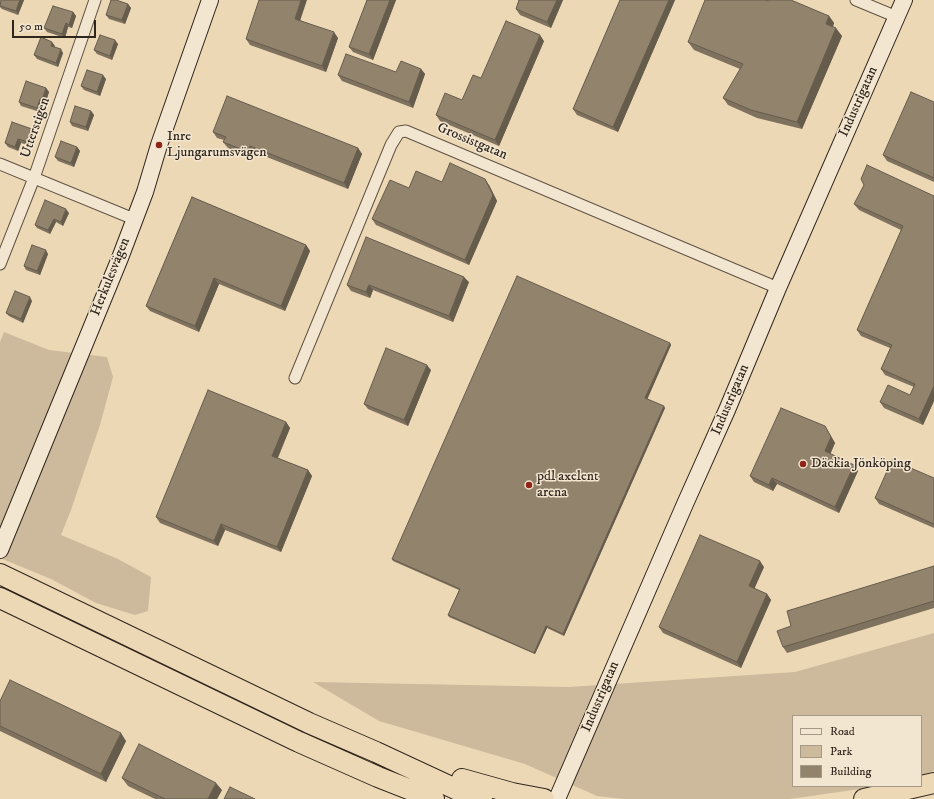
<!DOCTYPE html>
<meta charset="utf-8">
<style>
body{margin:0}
#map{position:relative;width:934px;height:799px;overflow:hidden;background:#edd8b6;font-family:"IM FELL DW Pica",serif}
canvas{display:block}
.legend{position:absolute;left:792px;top:715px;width:130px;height:72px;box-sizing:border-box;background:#f3e6d0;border:1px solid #a59988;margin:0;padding:5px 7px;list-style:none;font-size:12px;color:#30261d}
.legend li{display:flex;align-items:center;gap:8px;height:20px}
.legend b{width:20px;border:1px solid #a59988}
.scale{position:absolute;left:12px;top:20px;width:84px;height:18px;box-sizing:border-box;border:2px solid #30261d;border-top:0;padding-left:5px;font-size:12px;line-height:14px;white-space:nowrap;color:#30261d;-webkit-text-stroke:3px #f3e6d0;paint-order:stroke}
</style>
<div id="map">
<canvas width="934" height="799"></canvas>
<ul class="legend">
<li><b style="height:5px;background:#f3e6d0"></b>Road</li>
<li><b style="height:11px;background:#cdba9c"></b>Park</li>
<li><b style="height:11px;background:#92836d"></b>Building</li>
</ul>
<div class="scale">50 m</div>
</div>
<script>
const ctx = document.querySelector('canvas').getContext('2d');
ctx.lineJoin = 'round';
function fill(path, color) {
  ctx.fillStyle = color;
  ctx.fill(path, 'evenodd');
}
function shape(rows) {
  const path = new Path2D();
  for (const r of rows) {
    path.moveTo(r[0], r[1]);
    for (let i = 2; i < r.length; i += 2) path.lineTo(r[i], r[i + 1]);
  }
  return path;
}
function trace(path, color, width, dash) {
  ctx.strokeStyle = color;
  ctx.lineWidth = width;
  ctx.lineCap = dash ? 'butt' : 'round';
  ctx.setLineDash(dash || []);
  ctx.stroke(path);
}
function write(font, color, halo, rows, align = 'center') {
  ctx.font = font + ' "IM FELL DW Pica",serif';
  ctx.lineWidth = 3;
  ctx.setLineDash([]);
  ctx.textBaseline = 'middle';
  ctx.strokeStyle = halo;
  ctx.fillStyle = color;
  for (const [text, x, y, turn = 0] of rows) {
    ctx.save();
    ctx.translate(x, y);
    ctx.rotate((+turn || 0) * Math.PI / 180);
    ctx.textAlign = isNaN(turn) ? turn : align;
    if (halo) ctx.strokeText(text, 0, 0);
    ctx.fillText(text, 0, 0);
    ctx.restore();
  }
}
fill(shape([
 [4,332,49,350,107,357,113,377,100,425,71,510,61,535,118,559,151,577,148,611,135,615,96,603,51,579,0,558,0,342],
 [934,633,934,771,921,775,921,716,793,716,793,786,881,786,790,799,623,799,597,796,525,764,379,721,313,682,569,687,795,672]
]), '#cdba9c');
const street = shape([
 [856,0,897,17],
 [0,164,134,219],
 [0,264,34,178,95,0],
 [295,378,391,145,399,132,406,131,778,288]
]);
const secondary = shape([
 [0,550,120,258,145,192,159,145,210,0],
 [557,799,685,504,727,410,778,288,904,0]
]);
const highway = shape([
 [0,574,309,723,376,752,462,792,482,799],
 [0,598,299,742,378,777,434,799],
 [462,779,512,793,544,799],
 [864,799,934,783]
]);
trace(street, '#5f5243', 13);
trace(secondary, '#30261d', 18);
trace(highway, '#30261d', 22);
trace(street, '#f3e6d0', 11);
trace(secondary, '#f3e6d0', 16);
trace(highway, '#edd8b6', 20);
fill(shape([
 [1,0,24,0,18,15,2,9,0,7,0,3],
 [367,0,396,0,373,60,353,52,349,47],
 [519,0,563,0,551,28,520,15,516,9],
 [620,0,675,0,618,132,577,115,573,109],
 [768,1,829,16,834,23,833,27,842,36,802,129,757,118,728,105,723,98,740,69,694,50,688,42],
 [128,4,131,8,125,24,109,19,106,15],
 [73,12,76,16,72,28,68,27,65,38,47,32,44,28],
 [300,20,338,38,326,72,250,45,246,39],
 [544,41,499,146,440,121,436,115,462,100,481,78],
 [118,44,112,60,97,54,94,50],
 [55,46,54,47,63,53,58,67,37,59,34,55],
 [421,69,425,74,413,108,342,81,338,75,396,72],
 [106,79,100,96,84,90,81,86],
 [46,88,49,92,45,104,43,103,40,112,21,106,19,102],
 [934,102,934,182,887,161,883,155],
 [91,111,94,115,88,131,72,126,70,122],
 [213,132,358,148,362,154,348,189,254,152,252,157,228,148,223,142,224,140,217,138],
 [35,133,31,146,21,143,18,151,8,147,5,143],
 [77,147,80,151,74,167,58,161,55,157],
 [442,182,489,185,497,201,469,265,376,225,372,219,409,188],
 [934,196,934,401,923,425,884,408,880,402,910,395,914,387,885,375,881,369,890,348,861,336,857,330,901,230,859,210,854,204],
 [192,197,306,245,310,251,285,311,219,284,199,332,150,311,146,306],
 [69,213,63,226,56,222,50,234,37,228,35,225],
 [48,254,40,275,26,270,24,266],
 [469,282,453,322,373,290,370,298,351,291,347,285],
 [32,301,23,323,9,316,6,313],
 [670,343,671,345,647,399,665,408,564,636,547,628,535,654,449,617,448,615,459,590,393,561,392,559],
 [431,370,408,426,368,409,364,404],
 [286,422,290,428,278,458,308,470,312,476,281,552,225,530,218,546,160,523,156,517],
 [825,426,835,443,830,454,854,465,858,471,839,513,777,484,773,491,754,482,750,476],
 [934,478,934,528,879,504,875,498],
 [934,566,934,608,787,653,783,647,791,626],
 [764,567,754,588,767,594,771,600,741,668,663,633,659,627],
 [0,701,126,741,106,782,0,731],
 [122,778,222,790,217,799,155,799,128,786]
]), '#7e715e');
fill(shape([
 [20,0,24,0,18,15,16,11],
 [301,0,307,0,299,24,295,19],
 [390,0,396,0,373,60,369,54],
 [557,0,563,0,551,28,547,22],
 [669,0,675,0,618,132,613,127],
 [128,4,131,8,125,24,122,20],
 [73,12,76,16,72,28,69,25],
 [829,16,834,23,831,31,826,24],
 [66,23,68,27,65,38,62,34],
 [836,28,842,36,802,129,797,122],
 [334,32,338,38,326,72,322,66],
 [540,35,544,41,499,146,495,140],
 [115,40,118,44,112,60,110,56],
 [52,42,55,46,53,50,51,46],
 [61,49,63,53,58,67,56,63],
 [421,69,425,74,413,108,409,102],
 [103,75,106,79,100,96,97,92],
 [46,88,49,92,45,104,42,100],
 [40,99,43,103,40,112,37,108],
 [91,111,94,115,88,131,86,127],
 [32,129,35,133,31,146,28,142],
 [18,139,21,143,18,151,15,147],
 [250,146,254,152,252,157,248,152],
 [77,147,80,151,74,167,71,163],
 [358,148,362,154,348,189,344,183],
 [485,179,489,185,497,201,469,265,465,260],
 [66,209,69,213,63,226,61,222],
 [54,219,56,222,50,234,48,230],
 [306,245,310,251,285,311,281,306],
 [46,250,48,254,40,275,37,271],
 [464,277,469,282,453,322,449,316],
 [214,278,219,284,199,332,195,326],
 [369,285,373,290,370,298,366,292],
 [30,297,32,301,23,323,21,319],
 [670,343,671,345,647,400,645,398],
 [427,365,431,370,408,426,404,420],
 [934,386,934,401,923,425,919,419],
 [664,406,665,408,564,636,563,634],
 [286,422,290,428,276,461,272,456],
 [825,426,835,443,829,457,825,451],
 [854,465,858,471,839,513,835,507],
 [308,470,312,476,281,552,277,547],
 [772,478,777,484,773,491,769,485],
 [221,524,225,530,218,546,214,541],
 [760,561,764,567,753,592,749,586],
 [767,594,771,600,741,668,737,662],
 [546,626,547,628,535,654,534,653],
 [121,733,126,741,106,782,101,774],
 [216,783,222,790,217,799,208,799]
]), '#665c4c');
const building = shape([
 [1,0,20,0,16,11,0,6,1,0],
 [111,0,116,0,128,4,122,20,106,15,111,0],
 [259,0,301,0,295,19,334,32,322,66,246,39,259,0],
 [367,0,390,0,369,54,349,47,367,0],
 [519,0,557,0,547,22,516,9,519,0],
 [620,0,669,0,613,127,573,109,620,0],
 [705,0,765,0,768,1,768,0,791,0,829,16,826,24,836,28,797,122,751,110,723,98,743,64,688,42,705,0],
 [53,6,73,12,69,25,66,23,62,34,44,28,53,6],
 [506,21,540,35,495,140,436,115,445,93,462,100,473,75,481,78,506,21],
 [100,35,115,40,110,56,94,50,100,35],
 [41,37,52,42,51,46,61,49,56,63,34,55,41,37],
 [346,54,396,72,401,61,421,69,409,102,338,75,346,54],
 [87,70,103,75,97,92,81,86,87,70],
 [26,81,46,88,42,100,40,99,37,108,19,102,26,81],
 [911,92,934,102,934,178,883,155,911,92],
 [227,96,358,148,344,183,250,146,248,152,223,142,226,137,213,132,227,96],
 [75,106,91,111,86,127,70,122,75,106],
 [12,122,32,129,28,142,18,139,15,147,5,143,12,122],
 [61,141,77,147,71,163,55,157,61,141],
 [450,163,485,179,493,195,465,260,372,219,390,180,409,188,416,171,442,182,450,163],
 [867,165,934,196,934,386,919,419,880,402,888,385,910,395,915,384,881,369,892,345,857,330,903,226,854,204,864,185,861,179,867,165],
 [192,197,306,245,281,306,214,278,195,326,146,306,192,197],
 [45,200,66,209,61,222,54,219,48,230,35,225,45,200],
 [366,237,464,277,449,316,369,285,366,292,347,285,366,237],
 [32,245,46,250,37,271,24,266,32,245],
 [517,276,670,343,645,398,664,406,563,634,546,626,534,653,448,615,460,589,392,559,517,276],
 [15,291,30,297,21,319,6,313,15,291],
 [386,348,427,365,404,420,364,404,386,348],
 [208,390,286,422,272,456,308,470,277,547,221,524,214,541,156,517,208,390],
 [781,408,825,426,831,437,825,451,854,465,835,507,772,478,769,485,750,476,781,408],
 [892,460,934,478,934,524,875,498,892,460],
 [700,535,760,561,749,586,767,594,737,662,659,627,700,535],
 [934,566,934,601,783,647,777,631,791,626,787,611,934,566],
 [10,680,121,733,101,774,0,726,0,701,10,680],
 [139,744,216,783,208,799,165,799,122,778,139,744],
 [230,787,255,799,224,799,230,787]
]);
fill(building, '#92836d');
trace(building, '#665c4c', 1);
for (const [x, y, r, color] of [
 [159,145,4,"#8f2418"],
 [803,464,4,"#8f2418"],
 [529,485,4,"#8f2418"]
]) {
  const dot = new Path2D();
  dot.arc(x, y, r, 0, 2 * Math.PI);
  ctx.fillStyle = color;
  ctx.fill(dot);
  trace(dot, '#f3e6d0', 1.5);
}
write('14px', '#30261d', '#f3e6d0', [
 ["Industrigatan",859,102,-66],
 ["Utterstigen",36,128,-71],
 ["Grossistgatan",472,142,23],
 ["Herkulesvägen",111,277,-68],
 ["Industrigatan",731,400,-67],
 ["Industrigatan",601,697,-67]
]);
write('14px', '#30261d', '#f3e6d0', [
 ["Inre",167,137],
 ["Ljungarumsvägen",167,153],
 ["Däckia Jönköping",811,464],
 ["pdl axelent",537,477],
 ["arena",537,493]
], 'left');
</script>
